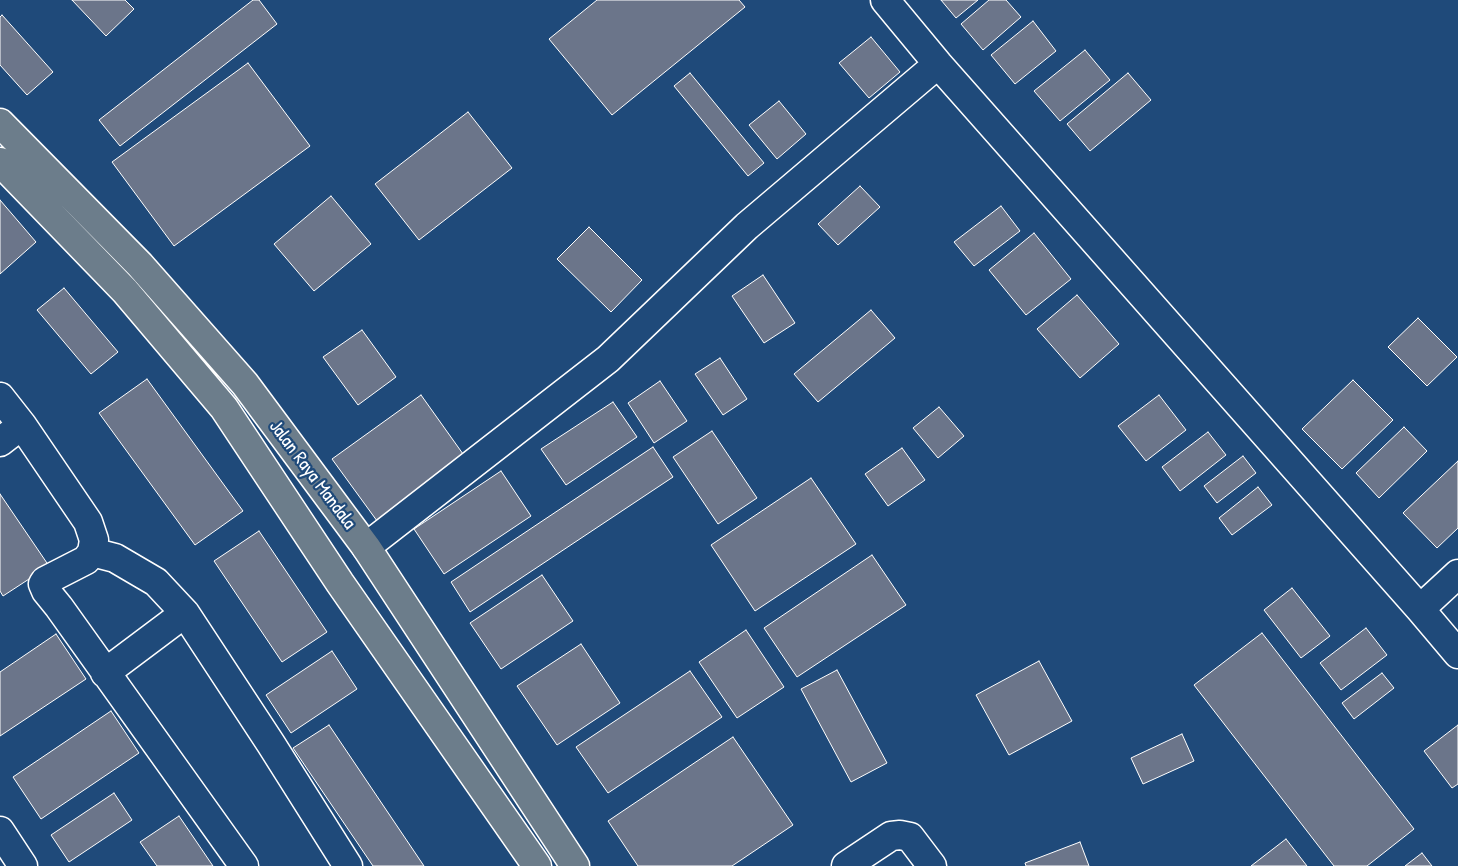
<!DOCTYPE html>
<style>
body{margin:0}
canvas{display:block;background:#1f4a7a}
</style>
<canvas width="1458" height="866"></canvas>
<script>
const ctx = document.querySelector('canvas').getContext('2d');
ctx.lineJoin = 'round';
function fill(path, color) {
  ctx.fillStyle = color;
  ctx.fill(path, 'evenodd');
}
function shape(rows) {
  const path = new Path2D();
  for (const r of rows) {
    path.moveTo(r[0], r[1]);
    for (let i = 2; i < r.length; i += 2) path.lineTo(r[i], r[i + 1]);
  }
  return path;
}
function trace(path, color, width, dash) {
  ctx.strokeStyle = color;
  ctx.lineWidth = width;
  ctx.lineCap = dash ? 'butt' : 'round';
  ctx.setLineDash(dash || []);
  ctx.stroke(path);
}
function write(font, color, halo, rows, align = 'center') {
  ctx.font = font + ' "Patrick Hand",sans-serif';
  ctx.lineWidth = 4.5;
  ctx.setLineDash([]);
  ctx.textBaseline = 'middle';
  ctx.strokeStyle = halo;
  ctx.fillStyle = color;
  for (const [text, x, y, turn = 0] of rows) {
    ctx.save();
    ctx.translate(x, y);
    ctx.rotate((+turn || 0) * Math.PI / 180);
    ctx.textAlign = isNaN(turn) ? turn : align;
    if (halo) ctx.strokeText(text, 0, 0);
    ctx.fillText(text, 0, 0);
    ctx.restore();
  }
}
const building = shape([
 [72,0,125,0,134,9,106,36,72,0],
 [253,0,259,0,277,24,120,146,99,120,253,0],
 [597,0,739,0,745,7,612,115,549,39,597,0],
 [941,0,978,0,956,18,941,0],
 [989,0,1006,0,1021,17,983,50,961,24,989,0],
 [2,15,53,72,27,95,0,65,0,17,2,15],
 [1033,21,1056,51,1015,84,991,55,1033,21],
 [871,37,900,72,869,98,839,63,871,37],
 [1085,50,1110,80,1060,121,1034,91,1085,50],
 [248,63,310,146,174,246,112,162,248,63],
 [690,73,764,163,748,176,674,86,690,73],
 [1128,73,1151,100,1090,151,1067,124,1128,73],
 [779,101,806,134,777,159,749,125,779,101],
 [468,112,512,168,419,240,375,184,468,112],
 [860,186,880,207,838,245,818,224,860,186],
 [331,196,371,244,314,291,274,244,331,196],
 [0,200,36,242,0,274,0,200],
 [1001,206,1020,231,974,266,954,242,1001,206],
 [589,227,642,280,611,312,557,259,589,227],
 [1034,233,1071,279,1026,315,989,270,1034,233],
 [763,275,795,323,764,343,732,296,763,275],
 [64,288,118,352,91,374,37,310,64,288],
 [1077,295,1119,344,1080,378,1037,329,1077,295],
 [871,310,895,338,818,402,794,374,871,310],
 [1418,318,1457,357,1427,386,1388,347,1418,318],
 [362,330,396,377,358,405,323,357,362,330],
 [720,358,747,399,723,415,695,374,720,358],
 [147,379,243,511,195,545,99,413,147,379],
 [1353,380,1393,420,1342,469,1302,429,1353,380],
 [660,381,687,421,654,443,628,403,660,381],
 [421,395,468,461,380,525,332,459,421,395],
 [1159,395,1186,430,1146,461,1118,426,1159,395],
 [613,402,637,437,566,485,541,449,613,402],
 [939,407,964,436,938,458,913,428,939,407],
 [1404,427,1427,451,1379,498,1356,473,1404,427],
 [712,431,757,498,718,524,673,457,712,431],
 [1208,432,1226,455,1180,491,1162,467,1208,432],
 [653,447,673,477,470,612,451,582,653,447],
 [902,448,925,480,888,506,865,474,902,448],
 [1243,456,1256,473,1217,503,1204,486,1243,456],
 [1458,461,1458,528,1437,548,1403,513,1458,461],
 [501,471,531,516,444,574,414,529,501,471],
 [811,478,856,544,755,611,711,545,811,478],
 [1258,487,1272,505,1232,535,1219,518,1258,487],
 [0,494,49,566,3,596,0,591,0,494],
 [259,531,327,632,282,662,214,561,259,531],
 [872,555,906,605,797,677,764,628,872,555],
 [542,575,573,621,501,669,470,623,542,575],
 [1292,588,1330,636,1301,658,1264,610,1292,588],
 [1366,628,1387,655,1341,690,1320,663,1366,628],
 [746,630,784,687,737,718,699,662,746,630],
 [1262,633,1414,829,1367,866,1334,866,1194,685,1262,633],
 [56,634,86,679,0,736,0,672,56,634],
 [581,644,620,703,557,745,517,686,581,644],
 [332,651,357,689,291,733,266,695,332,651],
 [1039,661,1072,721,1009,755,976,695,1039,661],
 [837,670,887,763,851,782,801,689,837,670],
 [690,671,722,717,608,793,576,747,690,671],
 [1382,673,1394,688,1354,719,1342,703,1382,673],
 [111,711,139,753,41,819,13,777,111,711],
 [329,725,424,866,373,866,293,748,329,725],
 [1458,725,1458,784,1452,788,1424,751,1458,725],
 [1182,734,1194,761,1143,784,1131,758,1182,734],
 [733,737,793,825,732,866,638,866,608,821,733,737],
 [114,793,132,820,69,862,51,835,114,793],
 [179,816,213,866,157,866,140,842,179,816],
 [1286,839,1307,866,1251,866,1286,839],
 [1080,842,1089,866,1026,866,1025,863,1080,842],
 [1422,853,1432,866,1405,866,1422,853]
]);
fill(building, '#6b758a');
trace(building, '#fff', 1);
const minor = shape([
 [885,0,938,64,1420,609,1458,654],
 [0,397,22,425,88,522,94,540,92,552,86,560,45,581,43,584,46,591,59,607,244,866],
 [0,442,22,425],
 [366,547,608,359,747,226,938,64],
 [92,552,115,558,156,582,185,613],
 [1420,609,1458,574],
 [105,673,185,613,271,744,348,866],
 [0,831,23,866],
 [846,866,891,836,900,835,910,837,932,866]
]);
const highway = shape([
 [0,123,140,265,245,384,366,547,575,866],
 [0,162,125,291,224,408,340,583,537,866]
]);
trace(minor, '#fff', 31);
trace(highway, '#fff', 31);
trace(minor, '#1f4a7a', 28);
trace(highway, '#6c7d8b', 28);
write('19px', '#fff', '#1f4a7a', [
 ["Jalan Raya Mandala",312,475,53]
]);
</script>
